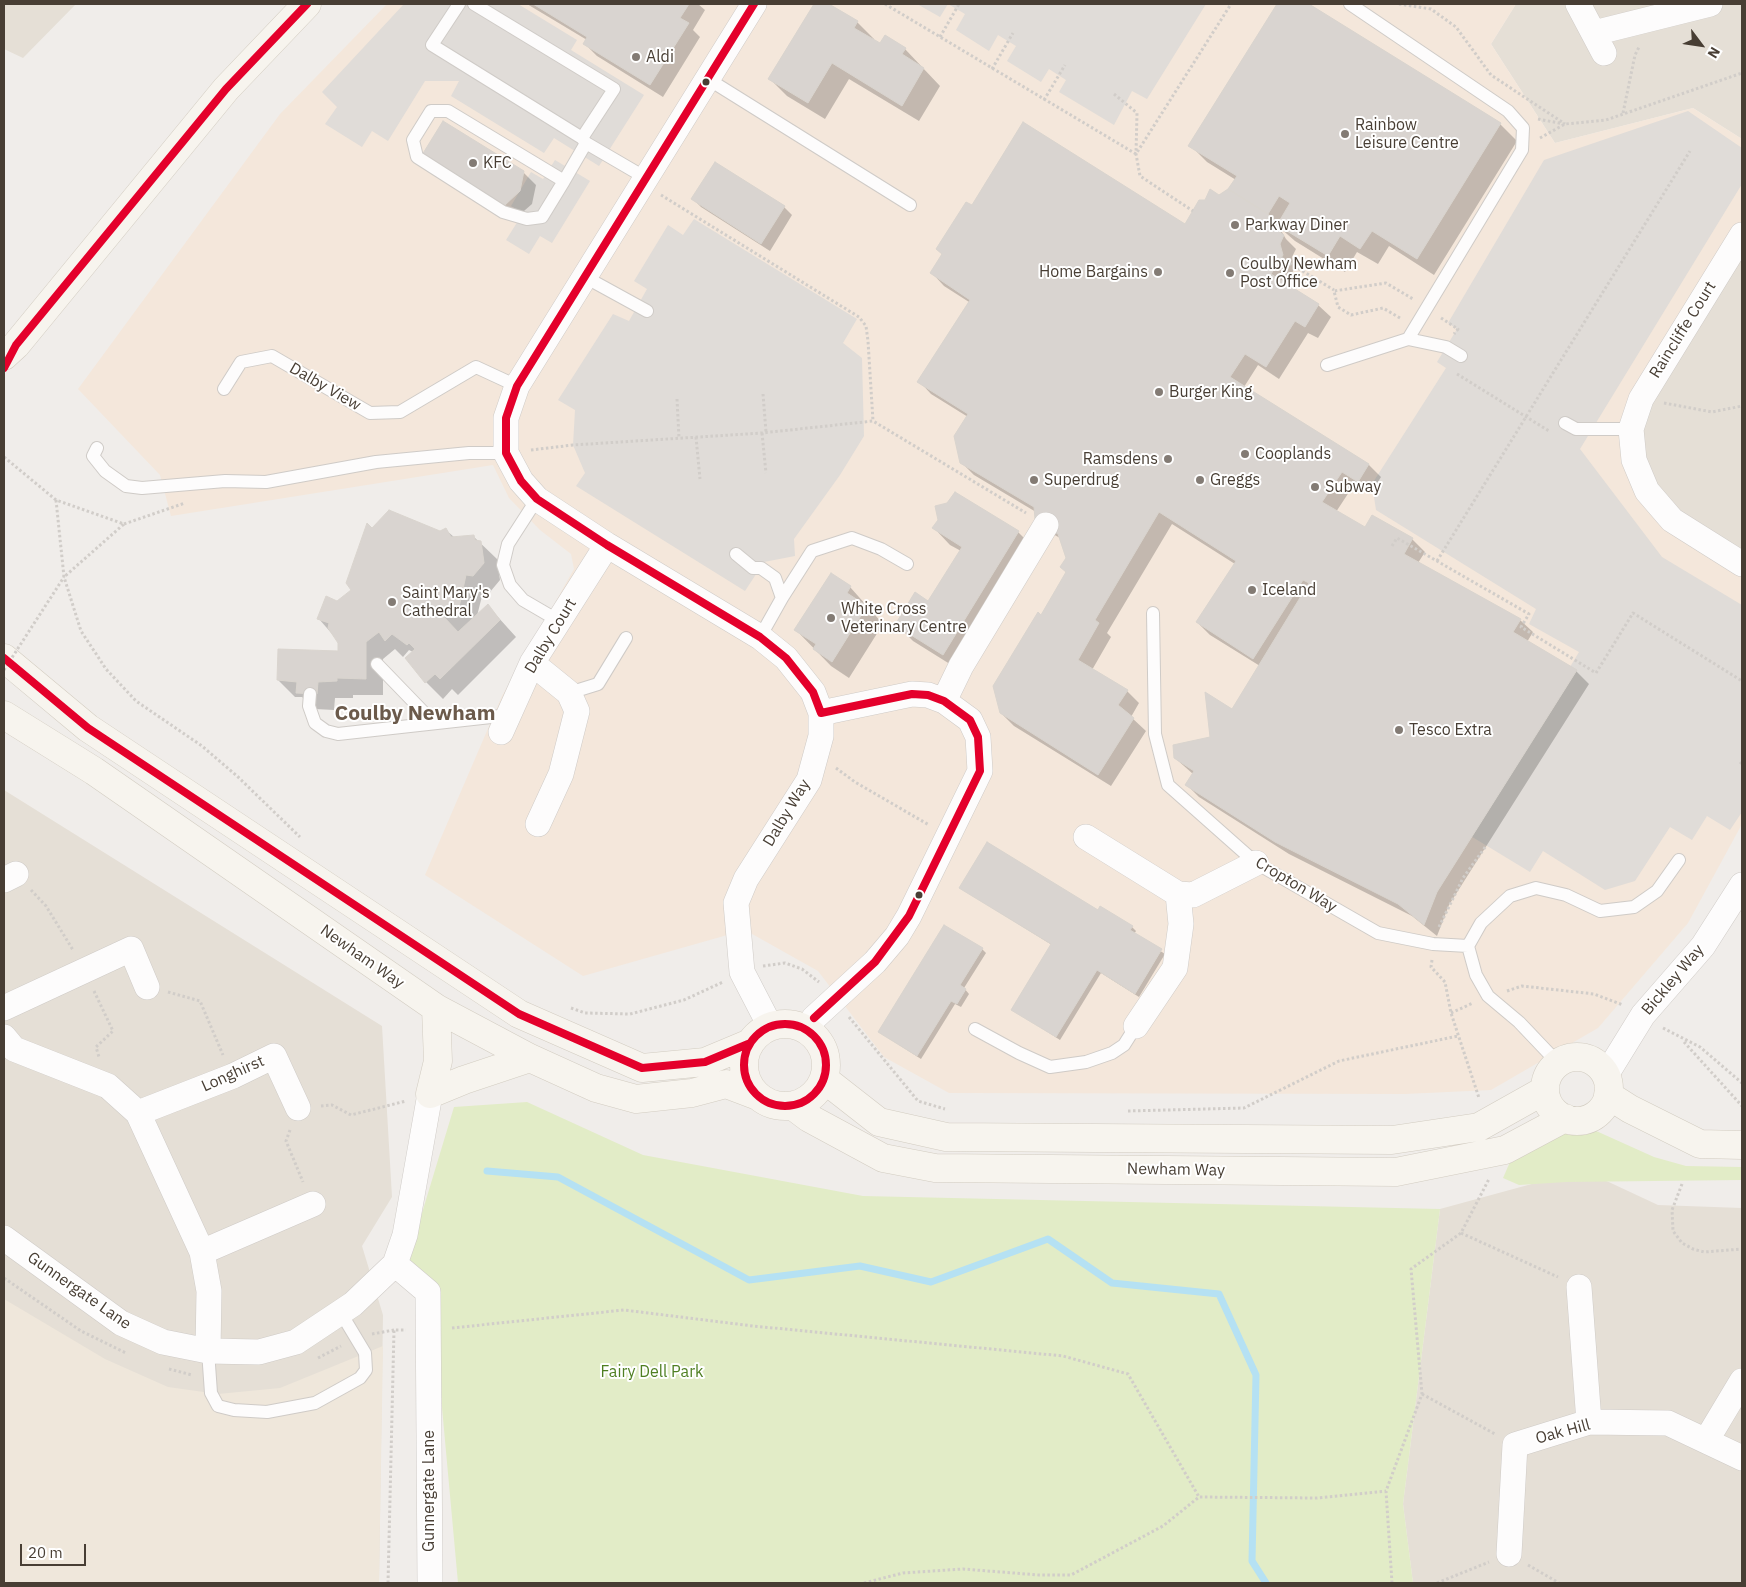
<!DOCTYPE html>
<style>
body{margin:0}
#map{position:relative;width:1746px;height:1587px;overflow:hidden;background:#f0edea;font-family:"IBM Plex Sans",sans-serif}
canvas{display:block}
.frame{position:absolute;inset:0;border:5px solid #483e34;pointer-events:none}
.north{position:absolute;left:1676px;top:20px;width:50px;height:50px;-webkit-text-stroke:4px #fff;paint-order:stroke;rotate:121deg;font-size:14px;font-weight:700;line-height:20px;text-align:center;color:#483e34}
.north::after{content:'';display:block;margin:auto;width:18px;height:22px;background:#483e34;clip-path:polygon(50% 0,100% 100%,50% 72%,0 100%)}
.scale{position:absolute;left:20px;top:1544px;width:66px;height:22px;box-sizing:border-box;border:2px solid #483e34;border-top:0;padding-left:6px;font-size:15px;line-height:18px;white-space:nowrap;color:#483e34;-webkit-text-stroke:4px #fff;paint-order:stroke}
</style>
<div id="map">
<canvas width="1746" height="1587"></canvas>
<div class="frame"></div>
<div class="north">N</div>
<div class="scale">20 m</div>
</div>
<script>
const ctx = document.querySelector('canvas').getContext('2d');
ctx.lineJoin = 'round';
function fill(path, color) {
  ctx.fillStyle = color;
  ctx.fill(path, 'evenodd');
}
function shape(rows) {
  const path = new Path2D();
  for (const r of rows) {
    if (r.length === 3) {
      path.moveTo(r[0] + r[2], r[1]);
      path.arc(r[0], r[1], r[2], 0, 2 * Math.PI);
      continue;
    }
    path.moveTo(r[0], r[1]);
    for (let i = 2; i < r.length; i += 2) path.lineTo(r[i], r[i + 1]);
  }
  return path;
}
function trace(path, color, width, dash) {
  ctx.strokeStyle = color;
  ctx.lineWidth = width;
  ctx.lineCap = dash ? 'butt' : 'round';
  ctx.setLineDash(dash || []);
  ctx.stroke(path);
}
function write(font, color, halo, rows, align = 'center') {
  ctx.font = font + ' "IBM Plex Sans",sans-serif';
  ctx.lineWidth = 4;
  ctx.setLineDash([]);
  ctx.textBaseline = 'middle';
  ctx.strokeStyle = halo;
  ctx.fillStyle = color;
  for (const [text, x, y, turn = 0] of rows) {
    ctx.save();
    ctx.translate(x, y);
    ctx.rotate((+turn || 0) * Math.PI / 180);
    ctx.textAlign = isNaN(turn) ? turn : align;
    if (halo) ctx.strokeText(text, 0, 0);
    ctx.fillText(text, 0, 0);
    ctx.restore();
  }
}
fill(shape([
 [4,4,76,4,23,58,4,49],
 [1516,4,1742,4,1742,139,1693,108,1555,143,1491,44],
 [1742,230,1742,576,1631,461,1659,363],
 [4,790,382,1026,392,1197,362,1246,383,1315,379,1583,4,1583],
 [1583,1170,1658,1205,1742,1208,1742,1583,1413,1583,1403,1504,1440,1209]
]), '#e5dfd6');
fill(shape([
 [387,4,1516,4,1491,44,1555,143,1693,108,1742,139,1742,230,1659,363,1631,461,1742,576,1742,824,1688,923,1598,1028,1491,1090,1405,1094,949,1093,884,1057,818,971,745,930,583,976,425,875,502,696,574,569,571,554,540,530,509,498,493,465,171,516,160,475,78,389,280,114]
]), '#f4e7db');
fill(shape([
 [4,1299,105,1359,168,1387,218,1394,280,1388,383,1346,379,1583,4,1583]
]), '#efe7db');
fill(shape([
 [527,1102,643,1155,863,1196,1440,1209,1403,1504,1413,1583,458,1583,431,1287,406,1266,454,1107],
 [1579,1126,1594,1130,1654,1157,1686,1166,1742,1167,1742,1180,1566,1182,1519,1185,1503,1178,1510,1162,1570,1127]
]), '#e2ecc7');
fill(shape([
 [404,4,518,4,577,40,571,50,644,95,599,166,554,138,544,153,451,96,459,81,425,81,388,141,372,131,362,147,325,124,337,107,322,92],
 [917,4,1206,4,1147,99,1132,91,1114,125,1059,92,1066,80,1049,69,1041,82,1007,61,1016,46,998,35,989,51,956,30,965,14,948,4,940,17],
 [1688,111,1742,148,1742,184,1580,449,1662,557,1742,605,1742,812,1730,830,1707,816,1692,840,1670,827,1635,881,1605,890,1543,851,1530,872,1469,835,1579,652,1529,624,1536,609,1376,510,1372,484,1446,368,1437,362,1457,329,1448,323,1544,160],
 [555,160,590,181,552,243,540,236,529,254,506,240,523,213,511,206,531,172,543,179],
 [694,219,857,319,843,343,862,358,864,436,840,475,794,539,795,556,764,562,745,591,576,486,585,473,573,445,575,410,558,400,613,314,629,321,647,289,634,281,668,225,683,235]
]), '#e0dcd8');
fill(shape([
 [527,4,698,4,705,10,693,30,700,37,663,97,597,56,585,44,587,40],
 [816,4,827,4,857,22,874,39,873,41,880,45,905,49,940,86,919,121,849,79,825,119,787,96,770,79],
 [1278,4,1307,4,1500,124,1517,141,1434,275,1389,246,1378,264,1357,252,1345,272,1295,241,1279,227,1286,239,1296,249,1292,257,1295,268,1285,284,1318,305,1331,317,1318,338,1308,333,1279,379,1258,365,1244,387,1369,465,1381,477,1371,493,1355,483,1336,512,1366,529,1412,539,1425,552,1418,563,1520,620,1533,632,1527,642,1576,671,1589,684,1449,905,1437,936,1412,916,1289,854,1199,797,1187,785,1193,774,1175,758,1211,738,1233,711,1260,666,1210,635,1197,622,1235,564,1172,524,1107,633,1111,637,1092,670,1127,691,1139,703,1131,717,1146,731,1111,786,1014,726,1001,713,1041,617,1067,573,1068,558,1062,539,1049,532,1036,512,974,475,961,462,968,417,931,394,919,381,969,302,944,286,932,273,973,207,1186,226,1206,201,1230,190,1236,180,1207,162,1190,145],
 [436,168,523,172,536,185,532,204,517,217],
 [693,199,784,207,792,215,770,251,701,207],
 [934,528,1018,532,1035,549,961,671,913,641,897,625,929,602,961,551,950,545],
 [372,530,440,533,446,530,455,538,473,536,497,559,500,580,490,592,483,592,477,616,488,606,516,637,458,695,452,689,443,699,426,682,413,652,409,650,403,657,395,649,383,659,383,695,353,695,353,698,335,698,334,710,315,709,302,697,295,697,278,680,339,652,340,643,319,619,353,590],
 [831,575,850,587,883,624,849,678,831,666,796,630],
 [965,891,1099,911,1132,927,1136,931,1134,934,1165,954,1139,997,1101,973,1060,1040,1012,1009,1052,945],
 [982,949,986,953,964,988,969,994,961,1007,955,1004,921,1059,879,1032]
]), '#0003');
trace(shape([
 [487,1171,558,1177,749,1280,860,1266,931,1282,1048,1239,1112,1283,1219,1294,1256,1375,1252,1561,1266,1583]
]), '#b5e1f3', 7);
const building = shape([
 [533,4,689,4,680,18,689,23,650,85,583,44,587,37,533,4],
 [814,4,829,4,858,21,854,28,880,43,885,35,906,48,902,54,924,68,902,106,832,63,808,103,768,79,814,4],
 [1277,4,1309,4,1501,123,1417,259,1372,231,1360,249,1340,236,1328,256,1277,225,1290,203,1279,196,1268,214,1228,189,1237,176,1188,146,1277,4],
 [443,121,524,171,520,191,504,206,422,155,443,121],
 [1023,122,1185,224,1199,200,1205,200,1210,189,1219,195,1228,189,1268,214,1277,230,1284,235,1280,244,1283,255,1271,274,1319,304,1305,327,1295,321,1266,367,1245,354,1230,377,1369,464,1358,482,1342,472,1322,502,1365,527,1372,515,1413,538,1404,554,1521,619,1513,632,1577,670,1437,892,1424,925,1398,904,1275,842,1185,785,1194,771,1174,758,1173,745,1210,737,1205,692,1232,709,1309,583,1303,580,1253,659,1196,622,1236,561,1159,512,1095,620,1099,623,1078,660,1128,690,1118,705,1134,718,1098,775,1000,713,993,686,1038,612,1041,615,1066,572,1060,567,1066,558,1058,534,1035,519,1034,507,960,463,954,436,968,414,917,382,970,300,930,273,942,254,936,249,966,202,972,205,1023,122],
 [715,162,785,206,761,244,691,199,715,162],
 [955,492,1019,531,943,655,895,625,915,592,928,601,962,547,932,528,938,520,935,506,947,503,955,492],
 [389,510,440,531,446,528,451,537,474,535,475,540,481,541,484,563,473,576,466,575,458,612,450,609,443,616,458,632,488,604,500,620,440,679,435,674,425,683,405,658,415,649,409,643,407,645,392,634,385,641,379,632,366,642,366,679,337,678,337,681,318,682,317,694,296,693,297,682,277,680,278,649,338,651,338,643,328,628,329,623,317,619,326,596,337,601,351,590,346,583,367,523,372,528,389,510],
 [831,573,851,586,847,593,867,606,832,662,813,649,816,644,794,630,831,573],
 [987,842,1098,910,1100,906,1133,926,1130,930,1162,949,1135,994,1097,970,1056,1037,1011,1010,1051,944,959,888,987,842],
 [944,925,983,948,960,985,966,989,957,1004,951,1001,917,1056,878,1032,944,925]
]);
fill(building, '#d9d4d0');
trace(building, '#d9d4ce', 1);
const lane = shape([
 [459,4,432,45,582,138,586,143,646,178],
 [474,4,614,89,582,138],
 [708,79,910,205],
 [564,181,448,111,431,111,413,140,417,157,503,212,527,219,542,217,564,181,586,143],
 [585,277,647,311],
 [1408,339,1446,347,1461,356],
 [1327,365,1408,339,1522,150,1523,128,1508,111,1350,4],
 [224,389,241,362,272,356,370,413,400,412,476,367,517,386],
 [1565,423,1576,429,1631,429],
 [97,448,93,456,105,471,126,486,142,488,225,481,266,482,376,462,469,453,506,453],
 [537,499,508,544,503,565,510,585,523,600,559,621],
 [736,554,753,568,761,568,775,578,782,598,760,637],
 [782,598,812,551,852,538,881,549,907,564],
 [1153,613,1155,734,1168,785,1256,863,1378,933,1433,944,1468,946,1476,975,1488,996,1519,1022,1558,1063],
 [377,664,434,723],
 [569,693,598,684,626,638],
 [310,694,309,706,315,723,326,731,338,734,509,715],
 [1468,946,1481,923,1510,896,1536,888,1566,895,1600,911,1634,907,1657,891,1679,860],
 [975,1029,1019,1053,1050,1067,1086,1062,1112,1053,1124,1045,1136,1026],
 [208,1351,211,1393,218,1406,234,1410,267,1412,315,1403,360,1378,366,1370,365,1353,341,1313]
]);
const street = shape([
 [754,4,517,386,506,418,506,453,521,481,537,499,607,545,760,637,786,658,813,692,821,713,821,736,809,780,746,879,736,903,742,972,770,1026],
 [1578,4,1604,53],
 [1594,33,1710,4],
 [1742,235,1641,399,1631,429,1634,460,1647,491,1672,520,1742,564],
 [532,663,569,693,577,711,561,774,538,824],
 [944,701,961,666,1046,525],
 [501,732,532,663,607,545],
 [1086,837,1178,894,1193,895,1256,863],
 [4,880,16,874],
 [4,1008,131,949,147,987],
 [814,1018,875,962,897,936,909,916,980,771,978,737,970,720,944,701,928,695,912,694,821,713],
 [1136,1026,1175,968,1181,924,1178,894],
 [4,1037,14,1049,108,1086,138,1113,202,1252,209,1291,208,1351],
 [1606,1075,1643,1015,1703,946,1742,885],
 [138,1113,233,1076,274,1056,298,1108],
 [4,1238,121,1323,163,1342,208,1351,259,1352,296,1342,353,1304,395,1264,405,1235,430,1094],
 [202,1252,313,1204],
 [395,1264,428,1292,430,1583],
 [1579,1287,1589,1422],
 [1706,1441,1742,1381],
 [1509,1554,1515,1445,1589,1422,1668,1423,1742,1458]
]);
const secondary = shape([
 [4,356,16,345,226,89,307,4],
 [4,658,88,728,519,1014,642,1068,705,1062,748,1044],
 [4,715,94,771,436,1008,530,1058,596,1088,636,1099,692,1093,726,1084,755,1095],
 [785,1065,41],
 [1577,1089,32],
 [824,1079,879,1122,946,1137,1392,1140,1479,1127,1545,1090],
 [430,1094,464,1080,530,1058],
 [430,1094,438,1061,436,1008],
 [1608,1095,1630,1109,1700,1144,1742,1145],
 [793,1106,809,1118,883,1158,935,1168,1396,1172,1505,1150,1565,1118]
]);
trace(lane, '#cfcbc7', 14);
trace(street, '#cfcbc7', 26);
trace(secondary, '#d2ccc1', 29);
trace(shape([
 [885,4,1136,154,1231,4],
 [1399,4,1431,9,1456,27,1491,75,1565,124],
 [940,37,959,4],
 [992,69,1013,33],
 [1114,94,1137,113,1136,154,1140,176,1193,211],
 [1044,100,1065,65],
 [1623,113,1635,55,1639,47],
 [1538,119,1564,124],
 [1540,138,1565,124,1606,120,1742,73],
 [661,195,859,317,866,326,868,341,873,421],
 [1281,258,1334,290],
 [1400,318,1383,308,1351,315,1338,307,1334,291,1386,283,1413,299],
 [1441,318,1458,329,1454,334],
 [1457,374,1549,431],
 [763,394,766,432],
 [677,399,679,438],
 [1664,403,1712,412,1742,406],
 [762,433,766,473],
 [696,437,700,479],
 [531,450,573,445,762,433,873,421,1026,513],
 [4,457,56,500,124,524,64,577],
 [56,500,64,577,81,631,106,669,136,701,202,746,237,776,300,837],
 [124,524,185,503],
 [1392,546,1397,538,1529,614,1521,627,1596,673,1633,613,1742,681],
 [1437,561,1690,151],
 [1740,762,1742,764],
 [836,768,855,782,929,825],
 [31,890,46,906,73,950],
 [1439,927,1463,878,1486,846],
 [1432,960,1431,967,1445,982,1451,1013,1479,1098],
 [763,966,785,963,802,969,819,982],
 [94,991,113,1031,96,1047,99,1057],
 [1507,991,1522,986,1594,994,1623,1005],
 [168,992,200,1001,223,1055],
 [571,1008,585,1013,630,1014,684,1000,723,982],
 [1451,1013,1473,1003],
 [849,1017,918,1101,945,1109],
 [1663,1028,1700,1047,1742,1083],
 [1684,1042,1742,1106],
 [321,1106,332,1105,351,1115,406,1101],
 [1128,1111,1244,1108,1339,1061,1458,1036],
 [290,1130,286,1141,303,1182],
 [1682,1184,1672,1210,1673,1231,1682,1243,1693,1249,1704,1252,1742,1249],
 [1461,1233,1558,1277],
 [4,1278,81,1331,126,1353],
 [452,1328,624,1310,753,1326,1063,1356,1128,1374,1199,1497],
 [372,1334,394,1330],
 [318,1358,341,1346],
 [169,1369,192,1375],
 [1422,1394,1495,1434],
 [1528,1565,1559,1583],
 [388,1583,394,1330,406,1330],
 [864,1583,903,1573,963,1569,1039,1575,1071,1575,1163,1526,1199,1497,1317,1498,1386,1491],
 [1392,1583,1386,1491,1422,1394,1411,1269,1461,1233,1489,1179],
 [1437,1583,1489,1562]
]), '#d1cdc9', 3, [2.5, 2.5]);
trace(lane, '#fdfcfc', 12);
trace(street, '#fdfcfc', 25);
trace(secondary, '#f7f4ee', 28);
trace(shape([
 [4,670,64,577]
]), '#d1cdc9', 3, [2.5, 2.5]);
trace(shape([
 [754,4,517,386,506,418,506,453,521,481,537,499,607,545,760,637,786,658,813,692,821,713,912,694,928,695,944,701,970,720,978,737,980,771,909,916,875,962,814,1018],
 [4,368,16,345,226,89,307,4],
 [4,658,88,728,519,1014,642,1068,705,1062,748,1044],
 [785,1065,41]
]), '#e4002b', 8);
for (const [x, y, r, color] of [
 [636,57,5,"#837b74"],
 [706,82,4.5,"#483e34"],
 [1345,134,5,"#837b74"],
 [473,163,5,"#837b74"],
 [1235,225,5,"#837b74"],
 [1158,272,5,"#837b74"],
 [1230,273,5,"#837b74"],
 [1159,392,5,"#837b74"],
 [1245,454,5,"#837b74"],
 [1168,459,5,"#837b74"],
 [1034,480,5,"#837b74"],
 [1200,480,5,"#837b74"],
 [1315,487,5,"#837b74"],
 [1252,590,5,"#837b74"],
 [392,602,5,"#837b74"],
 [831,618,5,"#837b74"],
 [1399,730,5,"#837b74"],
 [919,895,4.5,"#483e34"]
]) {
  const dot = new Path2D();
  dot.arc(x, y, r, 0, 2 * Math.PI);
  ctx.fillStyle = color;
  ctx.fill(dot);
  trace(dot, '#fff', 2);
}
write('16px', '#483e34', '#fff', [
 ["Aldi",646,57],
 ["Rainbow",1355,125],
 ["Leisure Centre",1355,143],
 ["KFC",483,163],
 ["Parkway Diner",1245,225],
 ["Coulby Newham",1240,264],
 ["Post Office",1240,282],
 ["Home Bargains",1148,272,"right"],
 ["Burger King",1169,392],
 ["Cooplands",1255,454],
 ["Ramsdens",1158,459,"right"],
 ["Superdrug",1044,480],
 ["Greggs",1210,480],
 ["Subway",1325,487],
 ["Iceland",1262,590],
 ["Saint Mary's",402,593],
 ["Cathedral",402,611],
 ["White Cross",841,609],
 ["Veterinary Centre",841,627],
 ["Tesco Extra",1409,730]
], 'left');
write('16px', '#483e34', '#fff', [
 ["Raincliffe Court",1683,330,-58],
 ["Dalby View",325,387,30],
 ["Dalby Court",551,636,-59],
 ["Dalby Way",787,813,-59],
 ["Cropton Way",1296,885,31],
 ["Newham Way",362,957,35],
 ["Bickley Way",1673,980,-50],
 ["Longhirst",233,1074,-24],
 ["Newham Way",1176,1170,1],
 ["Gunnergate Lane",79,1291,35],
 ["Oak Hill",1563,1432,-15],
 ["Gunnergate Lane",429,1491,-90]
]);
write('16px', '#4f7f22', '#fff', [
 ["Fairy Dell Park",652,1372]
]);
write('bold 21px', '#6b5a4b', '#fff', [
 ["Coulby Newham",415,714]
]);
</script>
